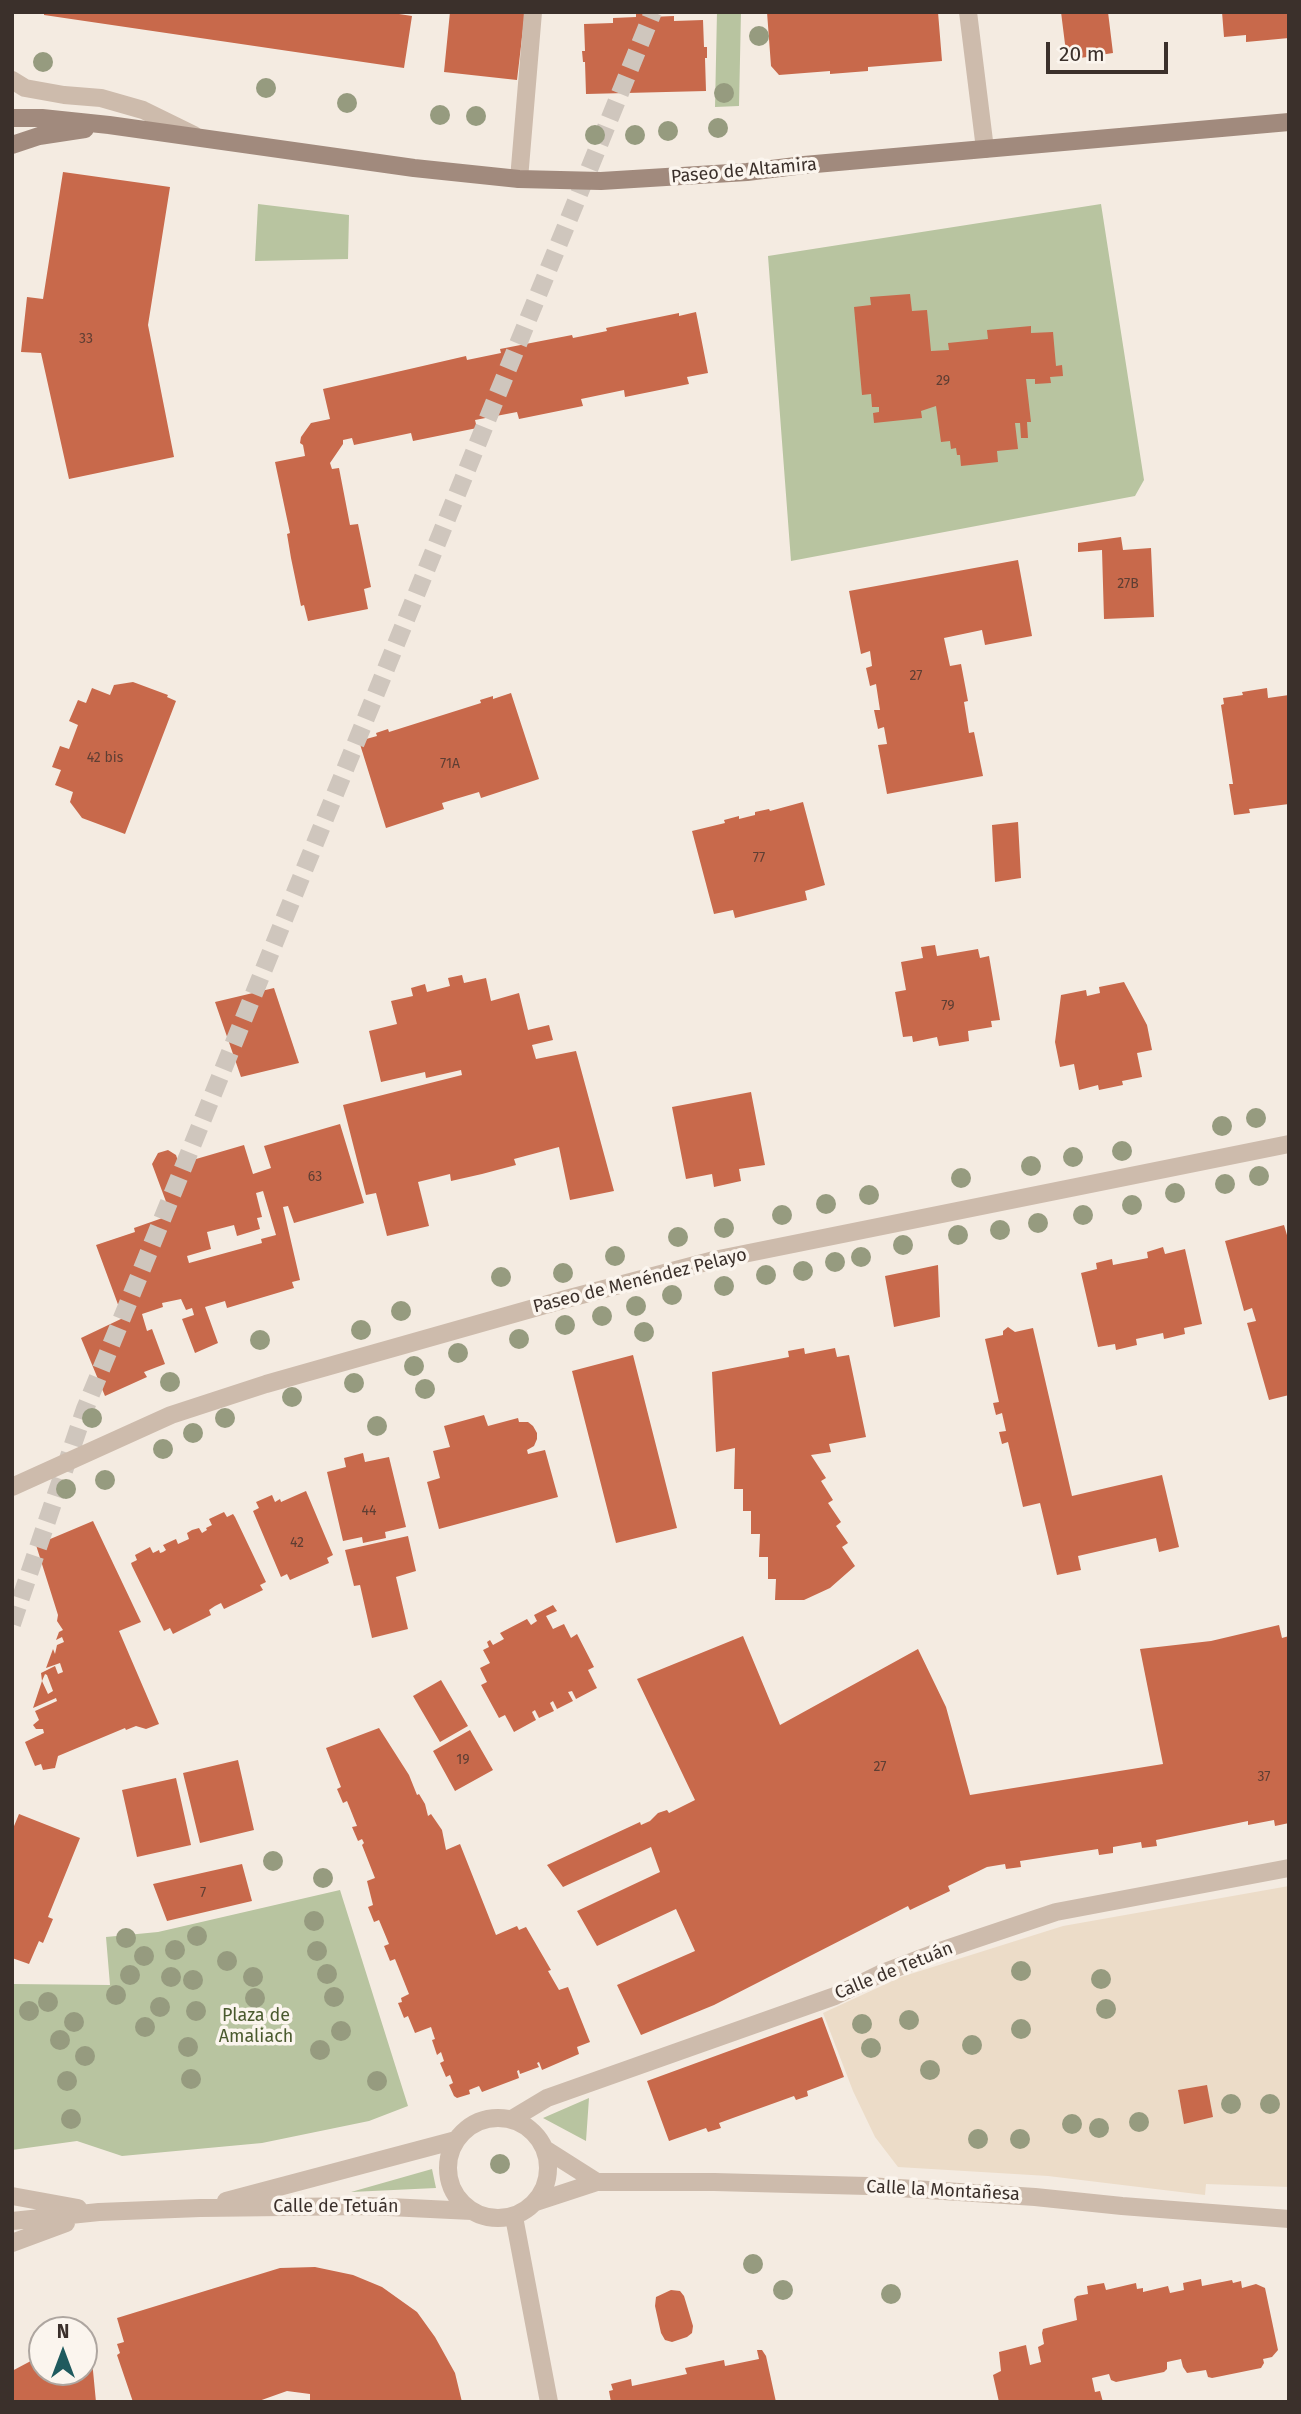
<!DOCTYPE html>
<meta charset="utf-8">
<style>
body{margin:0}
#map{position:relative;width:1301px;height:2414px;overflow:hidden;background:#f4ebe1;font-family:"Fira Sans",sans-serif}
canvas{display:block}
.frame{position:absolute;inset:0;border:14px solid #3b302b;pointer-events:none}
.north{position:absolute;left:28px;top:2316px;width:70px;height:70px;box-sizing:border-box;background:#fbf5ee;border:2px solid #aea6a0;border-radius:50%;rotate:0deg;font-size:19px;font-weight:700;line-height:28px;text-align:center;color:#3b302b}
.north::after{content:'';display:block;margin:auto;width:24px;height:32px;background:#1f5a5e;clip-path:polygon(50% 0,100% 100%,50% 72%,0 100%)}
.scale{position:absolute;left:1046px;top:42px;width:122px;height:32px;box-sizing:border-box;border:4px solid #3b302b;border-top:0;padding-left:9px;font-size:21px;line-height:24px;white-space:nowrap;color:#3b302b;-webkit-text-stroke:5px #fbf5ee;paint-order:stroke}
</style>
<div id="map">
<canvas width="1301" height="2414"></canvas>
<div class="frame"></div>
<div class="north">N</div>
<div class="scale">20 m</div>
</div>
<script>
const ctx = document.querySelector('canvas').getContext('2d');
ctx.lineJoin = 'round';
function fill(path, color) {
  ctx.fillStyle = color;
  ctx.fill(path, 'evenodd');
}
function shape(rows) {
  const path = new Path2D();
  for (const r of rows) {
    if (r.length === 3) {
      path.moveTo(r[0] + r[2], r[1]);
      path.arc(r[0], r[1], r[2], 0, 2 * Math.PI);
      continue;
    }
    path.moveTo(r[0], r[1]);
    for (let i = 2; i < r.length; i += 2) path.lineTo(r[i], r[i + 1]);
  }
  return path;
}
function trace(path, color, width, dash) {
  ctx.strokeStyle = color;
  ctx.lineWidth = width;
  ctx.lineCap = dash ? 'butt' : 'round';
  ctx.setLineDash(dash || []);
  ctx.stroke(path);
}
function write(font, color, halo, rows, align = 'center') {
  ctx.font = font + ' "Fira Sans",sans-serif';
  ctx.lineWidth = 7;
  ctx.setLineDash([]);
  ctx.textBaseline = 'middle';
  ctx.strokeStyle = halo;
  ctx.fillStyle = color;
  for (const [text, x, y, turn = 0] of rows) {
    ctx.save();
    ctx.translate(x, y);
    ctx.rotate((+turn || 0) * Math.PI / 180);
    ctx.textAlign = isNaN(turn) ? turn : align;
    if (halo) ctx.strokeText(text, 0, 0);
    ctx.fillText(text, 0, 0);
    ctx.restore();
  }
}
fill(shape([
 [717,12,741,12,739,106,715,107],
 [258,204,349,215,348,259,255,261],
 [1101,204,1144,480,1135,496,791,561,768,256],
 [340,1890,408,2106,369,2121,262,2143,122,2156,77,2141,12,2150,12,1984,110,1985,106,1937,158,1932],
 [589,2098,586,2141,543,2118],
 [432,2169,436,2188,351,2192]
]), '#b8c4a0');
fill(shape([
 [1289,1886,1289,2187,1206,2184,1205,2195,1048,2176,898,2167,875,2137,853,2091,823,2013,901,1977,1063,1926]
]), '#ecdcc8');
fill(shape([
 [44,12,386,12,412,16,404,68,44,15],
 [450,12,525,12,517,80,444,72],
 [636,12,651,12,651,17,674,16,674,21,703,20,704,47,707,47,707,58,705,58,706,91,586,94,585,62,583,62,582,51,585,51,584,24,613,23,613,18,636,17],
 [767,12,938,12,942,61,868,67,868,71,830,74,830,71,779,75,771,66],
 [1061,12,1108,12,1113,53,1067,60],
 [1222,12,1289,12,1289,38,1246,42,1246,35,1224,37],
 [63,172,170,187,148,325,174,457,69,479,41,353,21,352,27,297,43,299],
 [910,294,912,311,927,310,931,351,949,350,948,343,988,339,987,330,1031,326,1031,333,1053,332,1056,366,1062,365,1063,376,1050,377,1051,383,1035,384,1035,379,1026,379,1031,422,1027,422,1028,438,1021,438,1020,423,1015,423,1018,449,997,451,998,462,961,466,960,455,957,455,956,448,951,449,950,441,941,442,936,406,921,411,922,418,874,423,873,413,879,412,879,407,872,407,871,394,862,395,854,307,871,305,870,297],
 [696,312,708,373,687,377,689,384,625,397,624,390,581,399,583,406,519,419,517,412,475,420,477,428,413,441,411,433,354,445,352,438,343,440,343,444,330,463,332,469,339,468,350,525,358,524,371,587,364,589,368,609,308,621,304,605,301,606,291,558,287,534,290,533,275,462,305,456,303,445,300,443,301,437,311,423,330,419,323,389,466,356,467,360,501,353,500,349,572,335,573,338,607,331,606,328,679,313,679,316],
 [1121,537,1123,550,1151,548,1154,617,1104,619,1102,550,1078,552,1078,543],
 [1018,560,1032,636,985,645,982,630,944,638,950,666,961,664,968,701,964,702,969,733,974,732,983,776,887,794,878,745,887,744,884,727,878,729,874,710,880,710,876,684,870,686,866,668,872,666,870,651,861,654,849,591],
 [133,682,168,695,167,697,176,701,125,834,82,818,70,802,73,792,55,785,61,770,52,767,60,746,69,749,78,725,69,721,78,700,86,703,92,688,110,695,114,685],
 [1267,688,1268,698,1289,695,1289,804,1249,809,1250,813,1234,815,1229,784,1233,784,1221,705,1224,704,1223,698,1243,695,1242,692],
 [511,693,539,779,481,798,479,792,442,803,444,809,386,828,359,741,377,736,376,733,388,729,389,732,481,703,480,700,493,696,493,699],
 [803,802,825,885,805,891,807,900,735,918,733,910,714,914,692,831,725,823,724,820,739,816,739,819,755,815,755,812,769,809,770,811],
 [1018,822,1021,878,995,882,992,825],
 [935,945,937,956,978,949,980,958,989,956,1000,1020,991,1021,992,1027,968,1031,969,1041,939,1046,937,1037,913,1042,912,1036,903,1037,895,992,906,990,901,962,923,958,921,947],
 [462,975,464,983,486,978,491,1001,519,993,528,1030,549,1025,553,1040,532,1045,536,1059,576,1051,614,1191,570,1200,559,1147,514,1159,516,1165,482,1174,451,1181,450,1174,418,1182,429,1226,387,1236,376,1193,366,1195,343,1105,462,1075,461,1070,426,1078,425,1072,381,1082,369,1031,397,1024,391,1001,413,996,411,988,425,984,427,992,450,986,448,978],
 [1124,982,1147,1025,1152,1050,1137,1053,1142,1077,1122,1081,1123,1085,1099,1090,1098,1085,1079,1090,1074,1064,1060,1067,1055,1042,1061,995,1086,990,1087,996,1100,993,1099,987],
 [274,988,299,1063,241,1077,215,1002],
 [751,1092,765,1165,739,1169,741,1181,714,1187,712,1174,686,1179,672,1107],
 [340,1124,364,1203,294,1223,288,1206,283,1207,300,1280,292,1282,294,1288,227,1308,225,1301,205,1307,218,1343,195,1353,182,1319,194,1315,192,1308,186,1310,181,1299,162,1303,163,1307,142,1314,147,1331,152,1329,165,1364,144,1372,147,1377,105,1396,81,1338,123,1318,96,1245,135,1232,134,1228,171,1215,152,1164,158,1153,168,1150,176,1155,179,1164,244,1145,253,1174,271,1168,264,1146],
 [263,1191,276,1235,261,1239,262,1243,189,1263,187,1256,211,1249,207,1232,234,1225,237,1236,260,1229,257,1218,262,1217,256,1193],
 [1284,1225,1289,1242,1289,1395,1269,1400,1247,1323,1256,1321,1252,1308,1244,1311,1225,1241],
 [1163,1247,1165,1254,1185,1249,1202,1324,1184,1328,1185,1334,1164,1339,1163,1333,1136,1339,1137,1345,1116,1350,1115,1344,1098,1347,1081,1273,1097,1269,1096,1263,1112,1259,1113,1265,1148,1258,1147,1252],
 [938,1265,940,1317,894,1327,885,1276],
 [1008,1327,1015,1332,1033,1328,1072,1496,1162,1475,1179,1547,1159,1552,1156,1538,1078,1556,1081,1570,1057,1575,1040,1503,1023,1507,1008,1442,1002,1444,999,1432,1006,1431,1002,1413,996,1415,993,1403,999,1402,985,1339,1003,1335,1003,1331],
 [804,1348,805,1354,835,1348,837,1357,849,1355,866,1437,829,1444,831,1452,811,1455,826,1478,821,1481,833,1500,828,1503,841,1522,836,1526,848,1543,842,1547,855,1566,830,1588,804,1600,775,1600,776,1579,768,1579,768,1557,759,1557,760,1534,751,1534,751,1511,743,1511,743,1489,734,1489,735,1448,716,1452,712,1372,789,1357,788,1351],
 [633,1355,677,1528,616,1543,572,1371],
 [484,1415,488,1426,518,1418,519,1422,528,1422,533,1426,537,1433,537,1439,534,1446,527,1450,528,1454,545,1450,558,1497,439,1529,427,1482,440,1478,433,1451,450,1447,444,1426],
 [363,1453,365,1462,389,1457,406,1527,385,1532,386,1538,363,1543,362,1537,343,1541,327,1472,346,1467,344,1458],
 [306,1491,333,1555,327,1558,329,1563,290,1580,287,1574,281,1577,253,1511,259,1508,256,1502,272,1495,275,1502,280,1499,281,1502],
 [224,1512,227,1517,233,1514,235,1517,266,1582,260,1585,263,1590,224,1609,221,1603,215,1606,209,1610,211,1615,173,1634,170,1628,164,1631,132,1566,131,1563,137,1560,135,1555,150,1547,153,1553,159,1550,160,1553,163,1552,166,1550,163,1545,176,1539,178,1544,189,1539,187,1533,192,1530,199,1528,202,1533,207,1530,206,1528,212,1525,209,1519],
 [93,1521,141,1622,119,1631,159,1724,146,1729,136,1726,126,1730,125,1728,58,1756,55,1768,43,1770,41,1764,35,1766,25,1742,44,1733,43,1729,36,1729,33,1725,39,1720,35,1711,57,1701,56,1698,33,1708,42,1681,48,1694,53,1691,47,1675,45,1674,42,1681,41,1673,55,1666,58,1674,63,1672,60,1663,46,1668,53,1649,55,1654,57,1645,64,1642,62,1637,56,1640,59,1632,63,1630,57,1621,58,1615,36,1545],
 [408,1536,416,1571,396,1577,408,1629,372,1638,360,1585,354,1586,345,1550],
 [553,1605,557,1611,546,1616,553,1629,564,1624,571,1638,577,1634,594,1667,588,1670,597,1688,576,1699,572,1691,568,1692,573,1701,557,1709,553,1701,550,1703,554,1711,539,1718,535,1710,532,1712,536,1720,514,1732,505,1715,499,1718,481,1685,487,1682,480,1668,490,1663,483,1650,489,1647,487,1642,490,1640,493,1645,504,1639,500,1633,527,1619,531,1625,537,1621,534,1615],
 [1279,1625,1282,1638,1289,1636,1289,1823,1275,1826,1274,1820,1248,1825,1248,1821,1156,1840,1157,1846,1142,1848,1141,1842,1113,1847,1113,1853,1099,1855,1098,1849,1020,1861,1021,1867,1006,1869,1005,1864,987,1867,948,1886,950,1891,910,1910,908,1906,714,2005,641,2035,617,1985,695,1951,676,1909,597,1946,577,1911,660,1872,651,1847,563,1887,547,1865,640,1822,641,1825,650,1821,658,1813,667,1810,669,1813,695,1800,637,1679,743,1636,780,1725,918,1649,946,1707,970,1795,1163,1764,1140,1649,1211,1641],
 [441,1680,468,1726,440,1742,413,1696],
 [379,1728,409,1775,417,1795,419,1794,425,1804,428,1816,431,1814,442,1830,446,1850,460,1844,496,1935,517,1926,519,1930,526,1927,551,1970,548,1971,559,1990,568,1987,590,2042,577,2047,579,2054,542,2070,539,2062,537,2063,539,2067,520,2074,519,2070,517,2071,519,2078,482,2092,479,2086,469,2090,470,2094,457,2098,454,2096,449,2085,453,2083,450,2075,446,2077,440,2063,444,2061,441,2052,437,2055,432,2040,435,2039,431,2027,415,2033,408,2016,404,2018,398,2003,402,2002,401,1998,409,1994,395,1959,390,1961,384,1946,389,1944,379,1920,374,1922,368,1907,373,1905,367,1881,375,1878,362,1845,364,1843,362,1839,358,1841,352,1827,357,1826,347,1801,343,1803,337,1789,341,1787,326,1748],
 [470,1730,493,1770,455,1791,433,1751],
 [238,1760,254,1830,200,1843,183,1773],
 [176,1778,191,1845,137,1857,122,1790],
 [19,1814,80,1838,48,1917,53,1919,43,1943,39,1941,29,1964,12,1958,12,1831],
 [242,1864,252,1901,167,1921,153,1884],
 [822,2017,844,2077,807,2091,808,2096,796,2100,794,2096,719,2123,721,2128,708,2132,706,2128,669,2141,647,2081],
 [1207,2085,1213,2117,1184,2124,1178,2090],
 [315,2267,353,2275,382,2287,417,2312,435,2337,455,2373,462,2402,310,2402,310,2394,287,2391,256,2402,133,2402,117,2355,120,2353,117,2344,124,2342,117,2318,280,2268],
 [1201,2279,1202,2286,1232,2280,1233,2283,1241,2281,1242,2288,1256,2284,1265,2288,1278,2350,1272,2357,1263,2359,1264,2363,1261,2368,1212,2378,1208,2377,1206,2370,1187,2373,1183,2367,1181,2359,1167,2362,1167,2369,1164,2372,1116,2382,1111,2380,1109,2374,1092,2378,1095,2392,1100,2391,1103,2402,999,2402,993,2375,1001,2371,999,2352,1026,2345,1030,2365,1041,2362,1038,2347,1044,2344,1042,2333,1043,2329,1077,2320,1074,2299,1077,2296,1088,2294,1087,2286,1104,2283,1106,2290,1136,2283,1137,2289,1143,2288,1143,2292,1168,2286,1170,2293,1184,2290,1183,2283],
 [671,2290,680,2291,684,2296,693,2326,692,2333,687,2337,672,2342,665,2340,661,2333,655,2306,656,2297],
 [89,2329,96,2402,12,2402,12,2371,42,2355,42,2372,84,2372,84,2332],
 [757,2350,762,2350,766,2356,776,2402,611,2402,609,2391,613,2390,611,2384,631,2379,632,2386,687,2374,685,2368,724,2360,725,2366,759,2359]
]), '#c8694b');
trace(shape([
 [12,1624,85,1409,653,12]
]), '#cfc6bd', 18, [18, 9]);
trace(shape([
 [968,12,985,149],
 [519,179,533,12]
]), '#cdbbac', 18);
trace(shape([
 [12,80,25,88,64,95,101,98,143,110,194,135],
 [12,1487,171,1415,266,1384,566,1299,714,1260,1289,1144],
 [498,2168,50],
 [512,2119,547,2098,835,1996,880,1974,943,1950,1056,1912,1289,1868],
 [545,2149,597,2182],
 [12,2196,78,2208],
 [226,2201,456,2140],
 [536,2202,597,2182,714,2182,868,2186,1035,2197,1122,2206,1289,2219],
 [514,2217,549,2402],
 [12,2221,99,2212,200,2208,368,2206,472,2211],
 [12,2243,66,2223]
]), '#cdbbac', 18);
trace(shape([
 [12,118,42,118,109,125,414,168,519,179,601,181,747,172,804,165,1289,122],
 [12,145,39,136,85,129]
]), '#a18a7d', 18);
ctx.fillStyle = '#969b7f';
for (const [x, y] of [
 [759,36],
 [43,62],
 [266,88],
 [724,93],
 [347,103],
 [440,115],
 [476,116],
 [718,128],
 [668,131],
 [595,135],
 [635,135],
 [1256,1118],
 [1222,1126],
 [1122,1151],
 [1073,1157],
 [1031,1166],
 [1259,1176],
 [961,1178],
 [1225,1184],
 [1175,1193],
 [869,1195],
 [826,1204],
 [1132,1205],
 [782,1215],
 [1083,1215],
 [1038,1223],
 [724,1228],
 [1000,1230],
 [958,1235],
 [678,1237],
 [903,1245],
 [615,1256],
 [861,1257],
 [835,1262],
 [803,1271],
 [563,1273],
 [766,1275],
 [501,1277],
 [724,1286],
 [672,1295],
 [636,1306],
 [401,1311],
 [602,1316],
 [565,1325],
 [361,1330],
 [644,1332],
 [519,1339],
 [260,1340],
 [458,1353],
 [414,1366],
 [170,1382],
 [354,1383],
 [425,1389],
 [292,1397],
 [92,1418],
 [225,1418],
 [377,1426],
 [193,1433],
 [163,1449],
 [105,1480],
 [66,1489],
 [273,1861],
 [323,1878],
 [314,1921],
 [197,1936],
 [126,1938],
 [175,1950],
 [317,1951],
 [144,1956],
 [227,1961],
 [1021,1971],
 [327,1974],
 [130,1975],
 [171,1977],
 [253,1977],
 [1101,1979],
 [193,1980],
 [116,1995],
 [334,1997],
 [255,1998],
 [48,2002],
 [160,2007],
 [1106,2009],
 [29,2011],
 [196,2011],
 [909,2020],
 [74,2022],
 [862,2024],
 [145,2027],
 [1021,2029],
 [341,2031],
 [60,2040],
 [972,2045],
 [188,2047],
 [871,2048],
 [320,2050],
 [85,2056],
 [930,2070],
 [191,2079],
 [67,2081],
 [377,2081],
 [1231,2104],
 [1270,2104],
 [71,2119],
 [1139,2122],
 [1072,2124],
 [1099,2128],
 [978,2139],
 [1020,2139],
 [500,2164],
 [753,2264],
 [783,2290],
 [891,2294]
]) {
  ctx.beginPath();
  ctx.arc(x, y, 10, 0, 2 * Math.PI);
  ctx.fill();
}
write('14px', '#5e3e33', null, [
 ["33",86,339],
 ["29",943,381],
 ["27B",1128,584],
 ["27",916,676],
 ["42 bis",105,758],
 ["71A",450,764],
 ["77",759,858],
 ["79",948,1006],
 ["63",315,1177],
 ["44",369,1511],
 ["42",297,1543],
 ["19",463,1760],
 ["27",880,1767],
 ["37",1264,1777],
 ["7",203,1893]
]);
write('18px', '#3b302b', '#fbf5ee', [
 ["Paseo de Altamira",744,171,-5],
 ["Paseo de Menéndez Pelayo",640,1281,-14],
 ["Calle de Tetuán",894,1971,-22],
 ["Calle la Montañesa",943,2191,3],
 ["Calle de Tetuán",336,2207]
]);
write('18px', '#4a5a2e', '#fbf5ee', [
 ["Plaza de",256,2016],
 ["Amaliach",256,2037]
]);
</script>
